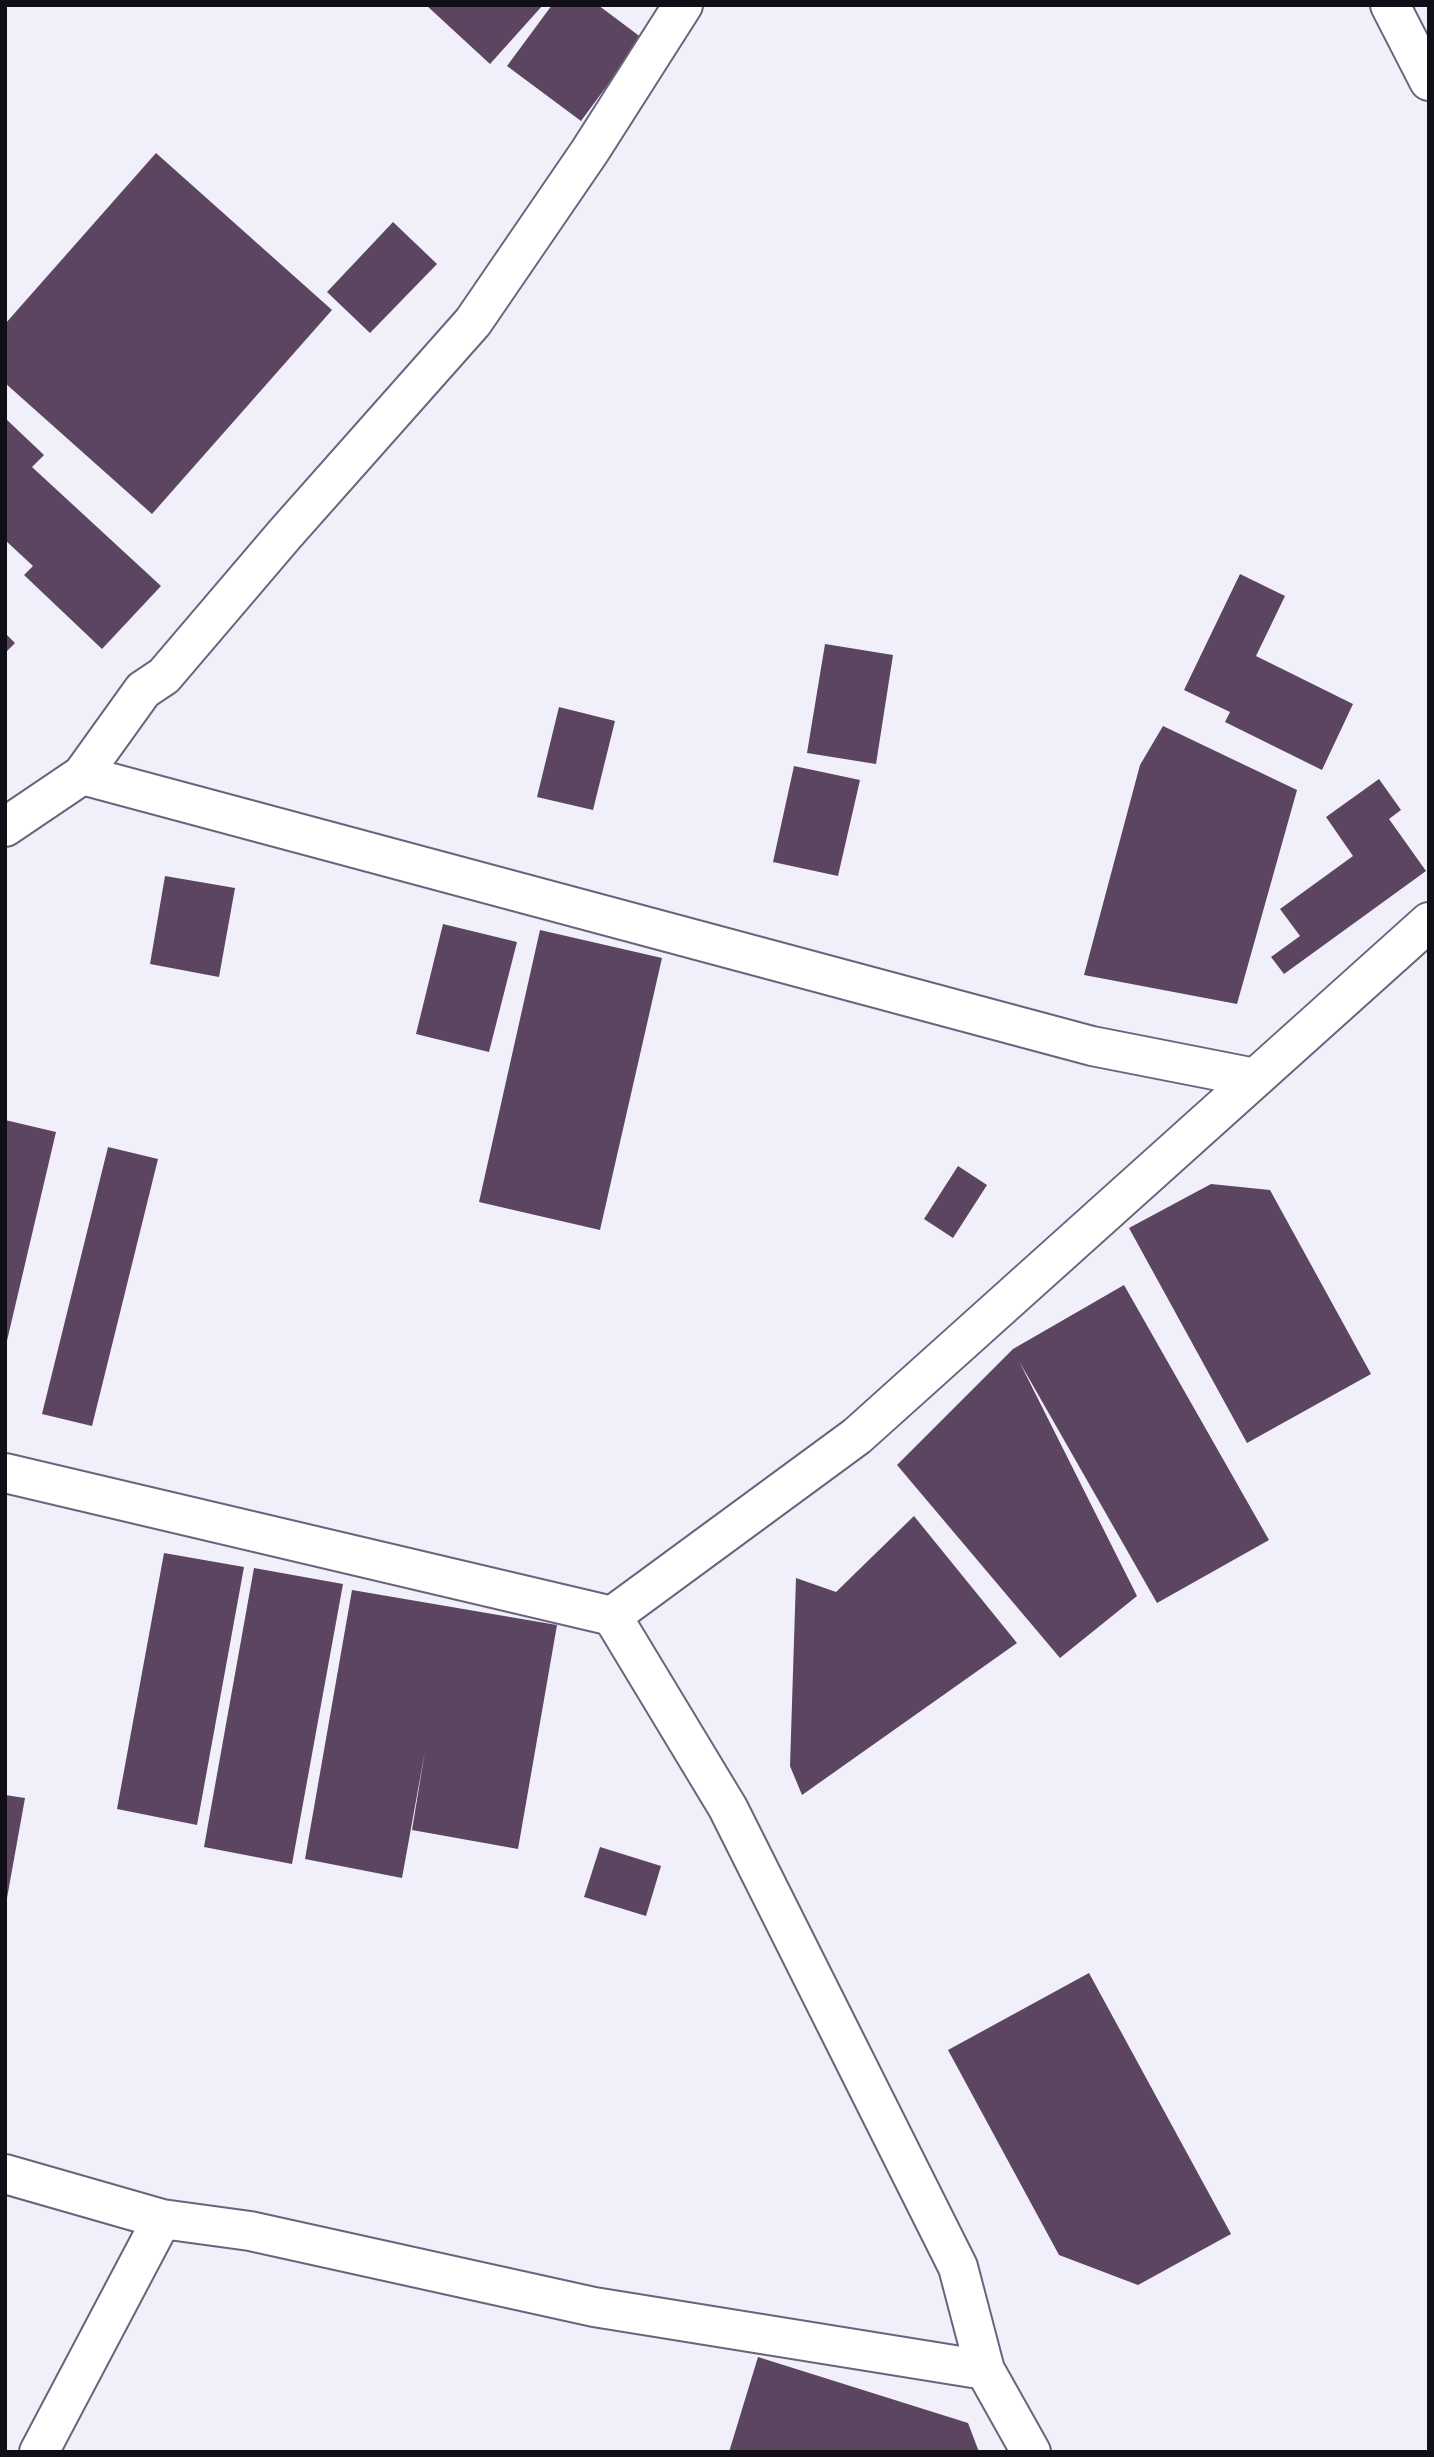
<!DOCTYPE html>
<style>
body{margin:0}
#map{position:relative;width:1434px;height:2457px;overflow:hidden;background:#f1effa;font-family:"Nunito Sans",sans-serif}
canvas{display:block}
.frame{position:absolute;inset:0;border:7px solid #100f18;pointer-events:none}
</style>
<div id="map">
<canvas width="1434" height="2457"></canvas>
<div class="frame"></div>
</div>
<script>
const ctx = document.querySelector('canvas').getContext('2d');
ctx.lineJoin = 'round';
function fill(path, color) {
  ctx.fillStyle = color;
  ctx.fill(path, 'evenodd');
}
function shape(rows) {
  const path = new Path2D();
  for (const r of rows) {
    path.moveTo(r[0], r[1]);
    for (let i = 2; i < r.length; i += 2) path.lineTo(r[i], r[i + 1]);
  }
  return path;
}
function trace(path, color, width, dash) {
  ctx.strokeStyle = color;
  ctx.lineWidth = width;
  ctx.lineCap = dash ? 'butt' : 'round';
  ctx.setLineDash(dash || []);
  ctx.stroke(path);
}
fill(shape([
 [426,5,543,5,490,64],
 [552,5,598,5,642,38,581,121,507,66],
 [156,153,332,310,152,514,5,383,5,324],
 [393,222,437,264,370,333,327,292],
 [5,418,44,455,32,467,161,586,102,649,24,575,33,566,5,540],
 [1240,574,1285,596,1256,656,1353,704,1322,770,1225,722,1230,712,1184,690],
 [5,633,15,643,5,653],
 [825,644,893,655,876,764,807,753],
 [559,707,615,721,593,810,537,797],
 [1163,726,1297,790,1237,1004,1084,975,1140,765],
 [794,766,860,780,838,876,773,862],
 [1379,779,1401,810,1389,819,1426,871,1284,974,1271,957,1300,936,1280,909,1353,856,1326,817],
 [165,876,235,888,219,977,150,964],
 [443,924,517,942,489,1052,416,1034],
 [540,930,662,958,600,1230,479,1202],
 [5,1120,56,1132,6,1345,5,1344],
 [108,1147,158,1159,92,1426,42,1414],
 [958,1166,987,1185,953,1238,924,1219],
 [1211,1184,1270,1190,1371,1374,1247,1443,1129,1228],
 [1124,1285,1269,1540,1157,1603,1019,1361,1137,1596,1060,1658,897,1465,1013,1349],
 [914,1516,1017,1643,802,1795,790,1766,796,1578,836,1592],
 [164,1553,244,1567,197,1825,117,1809],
 [254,1568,343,1584,292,1864,204,1847],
 [352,1590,557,1625,518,1849,412,1830,425,1751,402,1878,305,1859],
 [5,1795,25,1798,7,1898,5,1898],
 [600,1847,661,1866,646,1916,584,1897],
 [1089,1973,1231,2234,1138,2285,1059,2255,948,2050],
 [758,2357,968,2423,979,2452,729,2452]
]), '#5c4560');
const street = shape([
 [82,775,1092,1046,1255,1078],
 [5,827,82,775,143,690,164,676,285,534,473,322,590,151,683,5],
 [5,1473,612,1616,728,1808,958,2267,985,2370,1031,2452],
 [612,1616,857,1436,1429,922],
 [5,2174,162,2219,250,2231,594,2307,985,2370],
 [39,2452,162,2219]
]);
const secondary = shape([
 [1390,5,1429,81]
]);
trace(street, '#69647c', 42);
trace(secondary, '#69647c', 42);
trace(street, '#fff', 38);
trace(secondary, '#fff', 38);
</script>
